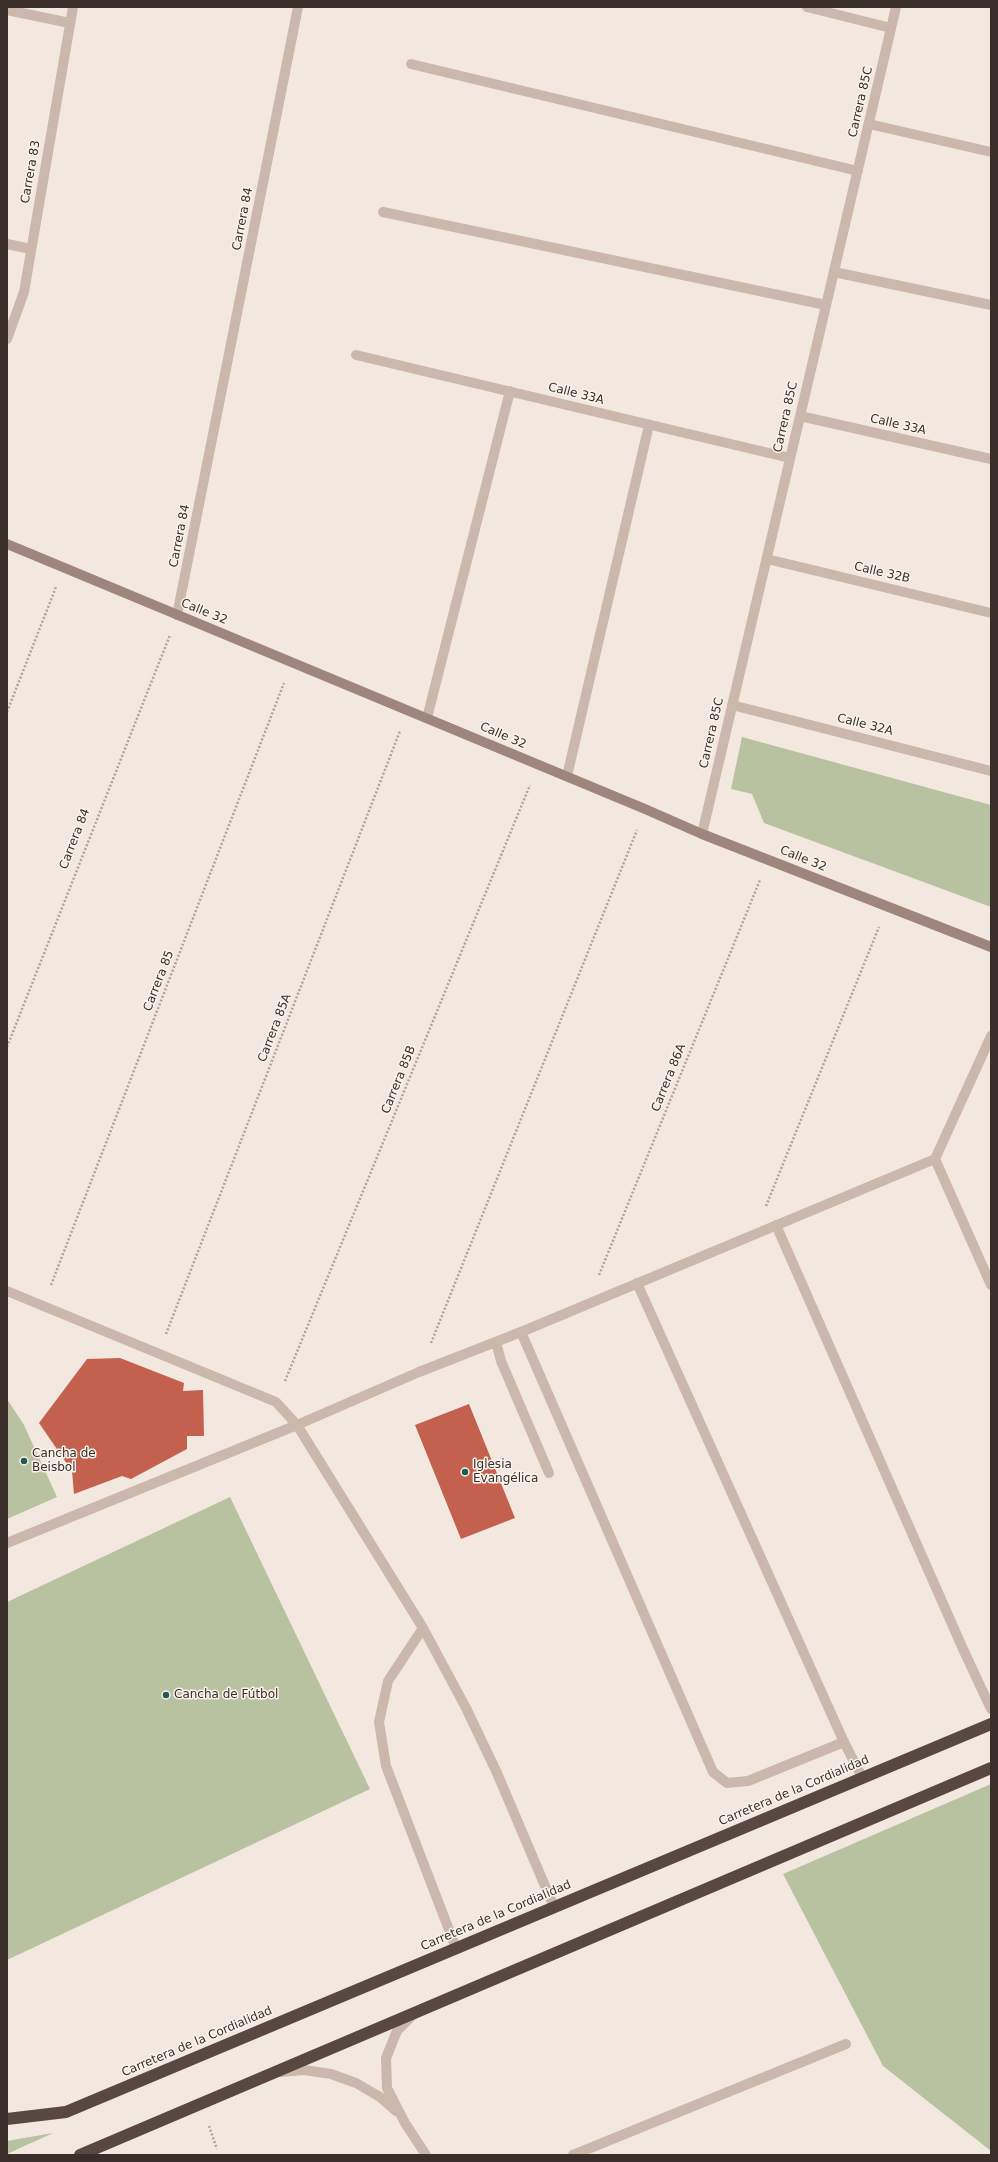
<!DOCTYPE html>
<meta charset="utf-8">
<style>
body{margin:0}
#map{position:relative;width:998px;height:2162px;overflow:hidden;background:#f2e8e0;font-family:"DejaVu Sans",sans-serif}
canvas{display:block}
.frame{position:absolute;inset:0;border:8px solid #392e2a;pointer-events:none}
</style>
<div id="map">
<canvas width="998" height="2162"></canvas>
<div class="frame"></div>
</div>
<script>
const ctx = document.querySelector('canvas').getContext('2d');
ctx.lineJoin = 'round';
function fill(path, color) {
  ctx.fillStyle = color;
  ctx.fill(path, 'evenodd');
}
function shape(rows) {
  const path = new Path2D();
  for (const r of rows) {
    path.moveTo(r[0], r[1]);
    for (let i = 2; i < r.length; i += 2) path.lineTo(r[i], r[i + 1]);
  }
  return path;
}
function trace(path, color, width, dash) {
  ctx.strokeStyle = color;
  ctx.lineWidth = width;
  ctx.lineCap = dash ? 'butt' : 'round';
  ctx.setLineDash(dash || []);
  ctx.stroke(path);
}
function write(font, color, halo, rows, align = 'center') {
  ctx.font = font + ' "DejaVu Sans",sans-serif';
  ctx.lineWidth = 3;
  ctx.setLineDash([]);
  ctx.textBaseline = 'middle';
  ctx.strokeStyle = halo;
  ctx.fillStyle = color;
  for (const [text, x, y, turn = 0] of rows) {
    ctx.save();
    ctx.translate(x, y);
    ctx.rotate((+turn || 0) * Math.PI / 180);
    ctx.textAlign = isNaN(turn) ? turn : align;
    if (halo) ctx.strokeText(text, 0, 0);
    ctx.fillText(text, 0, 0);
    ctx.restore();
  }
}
fill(shape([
 [742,737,991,805,991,907,764,823,752,794,731,789],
 [7,1399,24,1425,57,1497,7,1519],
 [230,1497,370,1789,7,1960,7,1602],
 [991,1784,991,2151,883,2066,783,1874],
 [53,2133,7,2154,7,2141]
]), '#b9c2a0');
fill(shape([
 [120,1358,184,1383,183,1391,203,1390,204,1436,187,1436,187,1449,131,1479,122,1476,74,1494,72,1471,39,1423,87,1359],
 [469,1404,515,1518,461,1539,415,1425]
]), '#c3614e');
trace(shape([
 [7,712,56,587],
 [7,1047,170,635],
 [766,1206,879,927],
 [599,1275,760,880],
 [51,1285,284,683],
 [166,1334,400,731],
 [431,1343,637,830],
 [285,1381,530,785],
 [209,2126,217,2149]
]), '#b7a196', 2.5, [2, 2]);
trace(shape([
 [521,1332,713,1772,727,1783,748,1781,844,1742],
 [496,1342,501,1361,549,1473],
 [297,1425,423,1628,466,1708,497,1773,554,1907],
 [423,1628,388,1681,379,1722,386,1766,456,1948]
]), '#cbb7ab', 10);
trace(shape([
 [807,7,891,28],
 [7,10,70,23],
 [411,64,858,171],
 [869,124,991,152],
 [383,212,826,305],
 [7,244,31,249],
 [834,272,991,305],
 [7,339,24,292,73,7],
 [356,355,790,458],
 [800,416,991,459],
 [767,559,991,613],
 [177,615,298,7],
 [732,705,991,771],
 [427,718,510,391],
 [567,776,649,425],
 [702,834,896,7],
 [935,1159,991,1285],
 [776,1225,963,1649,991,1709],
 [637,1283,844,1742,862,1777],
 [7,1291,276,1402,297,1425],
 [7,1543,297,1425,419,1372,521,1332,935,1159,991,1036],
 [413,2015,397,2031,386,2058,387,2088,405,2123,426,2155],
 [281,2072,304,2070,331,2074,356,2083,380,2097,396,2111],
 [573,2155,846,2044]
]), '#cbb7ab', 10);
trace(shape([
 [7,544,645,809,702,834,991,947]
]), '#9e867d', 10);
trace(shape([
 [7,2119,66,2112,991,1724],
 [80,2155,991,1768]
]), '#594742', 12);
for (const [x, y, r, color] of [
 [24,1461,4,"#215a59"],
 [465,1472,4,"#215a59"],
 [166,1695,4,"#215a59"]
]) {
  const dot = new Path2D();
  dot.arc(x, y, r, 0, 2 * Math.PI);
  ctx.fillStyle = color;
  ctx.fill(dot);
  trace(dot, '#faf3ec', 1.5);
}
write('12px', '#392e2a', '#faf3ec', [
 ["Carrera 85C",861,102,-77],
 ["Carrera 83",31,172,-80],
 ["Carrera 84",243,219,-79],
 ["Calle 33A",576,394,14],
 ["Carrera 85C",786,417,-77],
 ["Calle 33A",898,425,13],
 ["Carrera 84",180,536,-79],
 ["Calle 32B",882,573,13],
 ["Calle 32",204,612,22],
 ["Calle 32A",865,725,14],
 ["Carrera 85C",712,733,-77],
 ["Calle 32",503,736,23],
 ["Carrera 84",75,839,-69],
 ["Calle 32",803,859,22],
 ["Carrera 85",159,981,-69],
 ["Carrera 85A",275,1028,-69],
 ["Carrera 86A",669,1078,-68],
 ["Carrera 85B",399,1080,-68],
 ["Carretera de la Cordialidad",794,1791,-23],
 ["Carretera de la Cordialidad",496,1916,-23],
 ["Carretera de la Cordialidad",197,2042,-23]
]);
write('12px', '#392e2a', '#faf3ec', [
 ["Cancha de",32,1454],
 ["Beisbol",32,1468],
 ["Iglesia",473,1465],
 ["Evangélica",473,1479],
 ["Cancha de Fútbol",174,1695]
], 'left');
</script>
